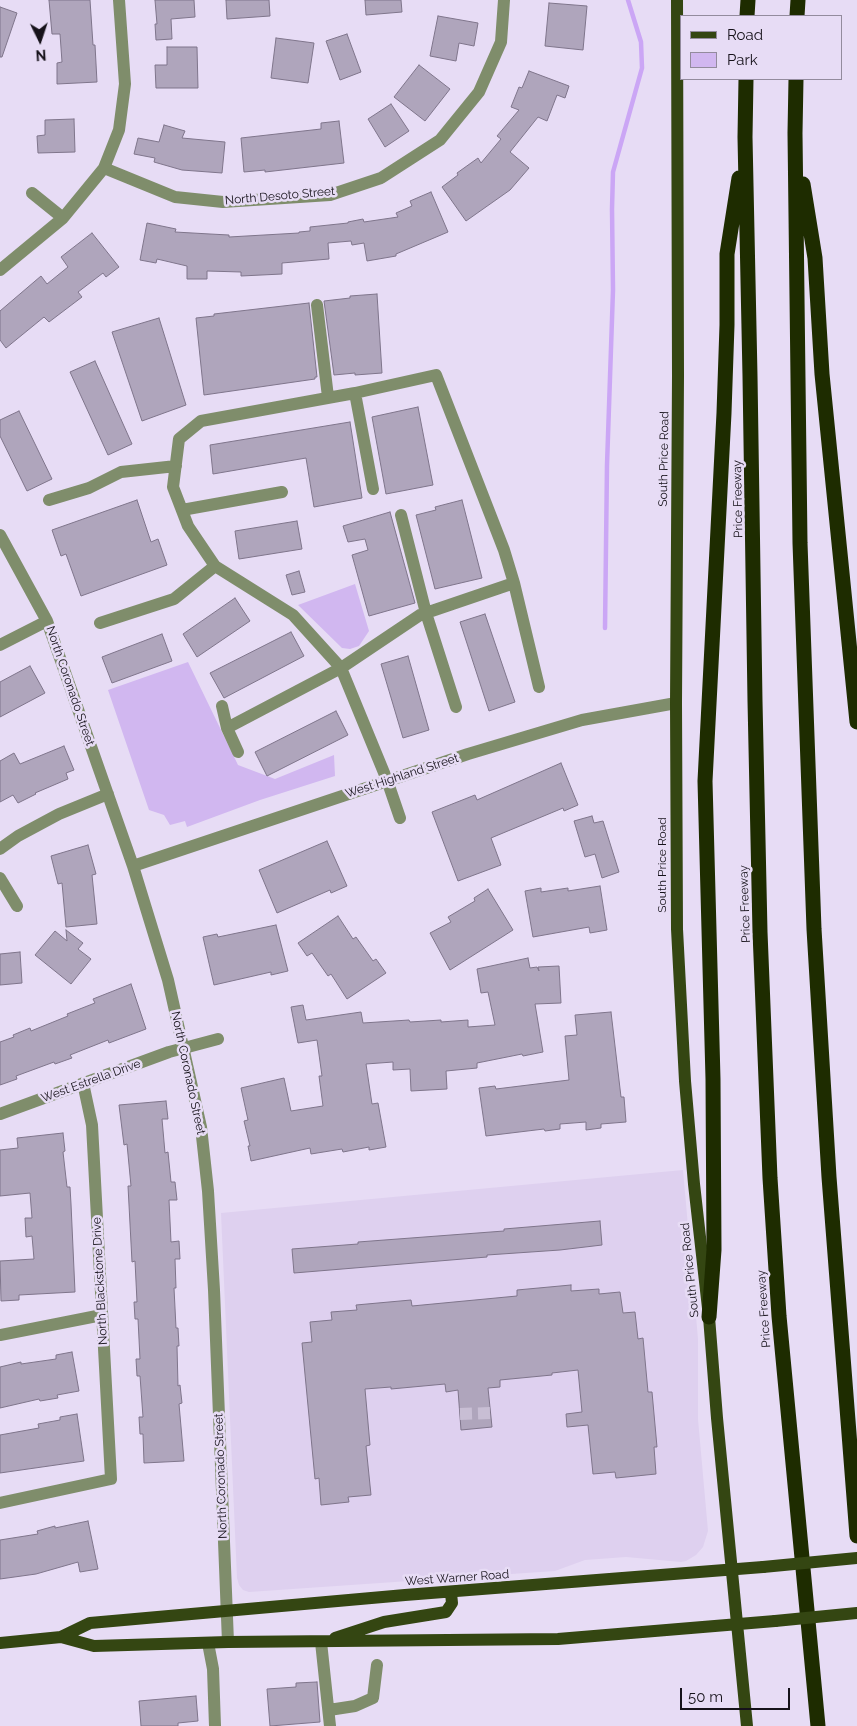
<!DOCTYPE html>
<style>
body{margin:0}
#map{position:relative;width:857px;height:1726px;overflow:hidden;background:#e7dcf5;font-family:Raleway,sans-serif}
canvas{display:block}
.legend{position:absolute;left:680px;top:15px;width:162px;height:65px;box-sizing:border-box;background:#e7dcf5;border:1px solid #938b9d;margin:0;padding:6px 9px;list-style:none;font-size:15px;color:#16121a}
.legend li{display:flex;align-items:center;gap:10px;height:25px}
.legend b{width:25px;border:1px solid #938b9d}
.north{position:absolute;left:15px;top:15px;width:50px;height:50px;-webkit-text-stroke:4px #e7dcf5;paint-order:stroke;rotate:176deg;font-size:14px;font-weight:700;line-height:20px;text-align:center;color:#16121a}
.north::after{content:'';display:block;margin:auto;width:18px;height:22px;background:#16121a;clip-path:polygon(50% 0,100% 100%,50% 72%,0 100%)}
.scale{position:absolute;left:680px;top:1688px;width:110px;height:22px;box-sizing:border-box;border:2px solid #16121a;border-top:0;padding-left:6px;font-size:15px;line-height:18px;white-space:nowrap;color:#16121a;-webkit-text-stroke:4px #e7dcf5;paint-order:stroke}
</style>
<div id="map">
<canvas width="857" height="1726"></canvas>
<ul class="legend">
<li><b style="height:6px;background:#344612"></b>Road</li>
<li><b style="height:14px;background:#d1b7f0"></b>Park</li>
</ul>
<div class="north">N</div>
<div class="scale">50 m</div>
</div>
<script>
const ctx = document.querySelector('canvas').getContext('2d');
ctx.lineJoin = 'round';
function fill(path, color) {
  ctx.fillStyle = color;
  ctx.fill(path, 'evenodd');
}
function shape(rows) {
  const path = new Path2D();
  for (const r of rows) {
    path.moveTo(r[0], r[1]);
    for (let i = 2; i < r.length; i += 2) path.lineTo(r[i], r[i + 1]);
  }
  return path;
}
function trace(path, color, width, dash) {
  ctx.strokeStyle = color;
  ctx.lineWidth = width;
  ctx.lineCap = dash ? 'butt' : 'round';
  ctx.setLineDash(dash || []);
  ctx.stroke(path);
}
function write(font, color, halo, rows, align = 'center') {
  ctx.font = font + ' Raleway,sans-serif';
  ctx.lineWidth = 5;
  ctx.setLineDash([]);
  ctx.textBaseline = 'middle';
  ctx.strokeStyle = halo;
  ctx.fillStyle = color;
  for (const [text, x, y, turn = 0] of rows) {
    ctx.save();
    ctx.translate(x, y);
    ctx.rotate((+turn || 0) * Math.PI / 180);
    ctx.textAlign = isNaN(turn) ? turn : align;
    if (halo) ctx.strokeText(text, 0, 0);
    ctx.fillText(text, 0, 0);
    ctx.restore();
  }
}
fill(shape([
 [683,1170,698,1339,698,1419,708,1531,703,1547,696,1555,686,1561,681,1562,626,1557,585,1560,555,1571,249,1592,243,1590,239,1585,237,1578,221,1213]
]), '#ded0ef');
fill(shape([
 [355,584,369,631,359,646,350,649,342,648,298,605],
 [188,662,238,765,275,779,334,755,335,776,260,800,187,827,185,821,170,825,164,815,149,810,108,690]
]), '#d1b7f0');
trace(shape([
 [605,628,607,465,613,290,612,209,613,172,642,68,641,42,628,0]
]), '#cba6f5', 4.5);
const building = shape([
 [49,0,90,0,93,45,95,45,97,82,57,84,57,63,62,62,60,34,52,34,49,0],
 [155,0,194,0,195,17,171,19,172,39,156,40,155,24,157,24,155,0],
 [226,0,269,0,270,16,227,19,226,0],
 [365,0,401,0,402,12,366,15,365,0],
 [549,3,587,6,583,50,545,46,549,3],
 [0,7,17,13,2,57,0,57,0,7],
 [438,16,478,23,474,46,459,43,456,61,430,56,438,16],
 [347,34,361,72,340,80,326,41,347,34],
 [276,38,314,43,308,83,271,78,276,38],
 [167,47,197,47,198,88,156,88,155,65,167,65,167,47],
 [419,65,450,89,425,121,394,97,419,65],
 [529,71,569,86,565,98,557,95,547,121,538,117,510,152,529,168,510,190,466,221,442,187,458,175,457,173,478,158,481,163,501,139,497,136,519,110,511,107,519,87,522,88,529,71],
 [391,104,409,131,385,147,368,119,391,104],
 [74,119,75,152,38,153,37,136,45,135,45,120,74,119],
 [339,121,344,163,265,172,265,170,244,172,241,138,321,129,321,123,339,121],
 [164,125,185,131,182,138,225,142,222,173,182,170,154,162,155,158,134,154,138,138,159,142,164,125],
 [431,192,448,232,396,254,396,256,367,261,364,243,352,245,351,241,328,243,329,259,282,263,282,274,241,276,241,272,207,271,207,279,187,279,187,266,157,259,156,263,140,260,147,223,176,229,175,232,210,234,229,235,229,237,299,233,299,232,310,231,310,227,348,223,348,222,363,219,364,222,398,217,396,213,412,206,410,201,431,192],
 [92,233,119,267,106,277,103,273,78,292,82,297,49,322,44,317,6,348,0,340,0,311,41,276,47,284,68,267,61,257,92,233],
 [377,294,382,373,355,375,355,373,334,375,324,301,350,298,350,296,377,294],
 [309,303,317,377,315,377,315,379,204,395,196,318,214,316,214,314,309,303],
 [159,318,186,405,142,421,112,332,159,318],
 [95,361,132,444,108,455,70,372,95,361],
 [418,407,433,485,386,494,372,417,418,407],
 [19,411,52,479,27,491,0,436,0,420,19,411],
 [350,422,362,498,314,507,306,458,213,474,210,445,350,422],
 [137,500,151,542,158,539,167,565,81,596,66,554,61,556,52,530,137,500],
 [462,500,482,578,435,589,416,515,436,510,435,507,462,500],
 [390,512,415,603,369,616,352,555,368,550,365,539,348,542,343,526,390,512],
 [297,521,302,549,239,559,235,531,297,521],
 [299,571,305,592,292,595,286,575,299,571],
 [235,598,250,621,197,657,183,634,235,598],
 [485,614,515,702,489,711,460,622,485,614],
 [291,632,304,656,224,698,210,673,291,632],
 [162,634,172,661,112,683,102,657,162,634],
 [408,656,429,730,403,738,381,664,408,656],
 [30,666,45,693,0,717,0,682,30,666],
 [336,711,348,735,267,776,255,752,336,711],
 [64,746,74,770,66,773,68,779,35,793,36,794,18,803,13,795,0,802,0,761,14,753,20,764,64,746],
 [561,763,578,805,564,811,563,808,491,838,501,865,458,881,432,812,475,795,477,800,561,763],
 [592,816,594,823,603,821,619,872,602,878,595,854,585,857,574,821,592,816],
 [327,841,347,886,331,893,330,890,277,913,259,870,327,841],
 [88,845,96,874,92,875,97,924,66,927,62,883,58,884,51,856,88,845],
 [600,886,607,930,590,933,589,927,533,937,525,891,541,888,541,892,568,888,568,891,600,886],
 [488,889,513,930,450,970,430,933,451,922,448,917,475,901,474,898,488,889],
 [338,916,353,939,356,937,373,961,376,959,386,973,347,999,331,974,328,976,312,953,307,956,298,943,338,916],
 [276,925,288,971,271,975,271,972,214,985,203,937,217,934,218,937,276,925],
 [66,930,83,943,78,949,91,959,71,984,35,955,55,931,67,941,66,930],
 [20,952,22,983,0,985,0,954,20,952],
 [528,958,530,968,537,967,539,971,538,967,559,966,561,1003,535,1004,543,1052,523,1056,522,1054,477,1063,477,1068,446,1071,447,1089,411,1091,410,1069,393,1070,393,1062,366,1064,372,1104,378,1103,386,1147,369,1150,369,1147,343,1152,342,1149,311,1154,310,1148,251,1161,248,1146,250,1146,244,1121,248,1120,241,1088,284,1078,291,1111,323,1106,319,1076,322,1076,317,1040,298,1043,291,1007,303,1005,306,1020,361,1012,363,1023,409,1020,410,1022,441,1020,441,1022,468,1020,468,1027,495,1025,488,992,481,993,477,969,528,958],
 [131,984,146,1029,109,1043,108,1040,70,1055,72,1058,55,1064,54,1062,16,1076,17,1079,0,1085,0,1042,14,1037,13,1035,30,1028,31,1031,68,1016,67,1014,95,1003,93,999,131,984],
 [611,1012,621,1097,624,1097,626,1122,601,1124,601,1128,586,1130,586,1122,560,1124,560,1129,545,1131,544,1129,486,1136,479,1088,495,1086,496,1089,569,1080,565,1036,577,1035,575,1015,611,1012],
 [166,1101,168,1119,162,1119,165,1153,168,1152,171,1182,175,1182,177,1200,169,1200,171,1242,179,1241,180,1259,175,1259,176,1288,174,1288,176,1328,178,1328,179,1346,177,1346,178,1386,180,1385,182,1403,179,1404,184,1461,144,1463,143,1434,140,1434,139,1417,143,1417,140,1376,137,1376,136,1359,140,1359,138,1319,135,1319,134,1302,137,1302,135,1261,132,1262,128,1186,131,1186,127,1144,124,1145,119,1105,166,1101],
 [63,1133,65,1151,63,1152,67,1187,70,1187,71,1204,75,1292,19,1295,19,1300,1,1301,0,1261,34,1259,32,1236,26,1237,25,1218,32,1218,30,1193,0,1196,0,1150,18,1148,17,1138,63,1133],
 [600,1221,602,1245,560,1250,487,1255,487,1257,294,1273,292,1249,358,1244,358,1242,504,1231,504,1229,600,1221],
 [571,1285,571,1291,599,1289,599,1294,620,1292,623,1313,635,1312,638,1339,643,1338,648,1392,652,1392,657,1447,654,1447,656,1474,616,1478,615,1472,593,1474,588,1425,567,1427,566,1414,582,1412,578,1370,552,1373,552,1375,500,1380,500,1387,488,1388,492,1427,461,1430,458,1390,446,1392,445,1384,391,1389,391,1387,365,1389,370,1445,366,1446,371,1495,348,1497,349,1502,321,1505,319,1478,315,1479,302,1343,312,1342,310,1322,332,1320,331,1312,357,1310,356,1305,411,1300,412,1306,517,1296,517,1290,571,1285],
 [72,1352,79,1391,57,1395,58,1398,40,1401,39,1399,0,1408,0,1367,21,1362,21,1364,56,1359,56,1355,72,1352],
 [77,1414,84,1461,0,1473,0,1435,39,1428,38,1424,60,1420,60,1417,77,1414],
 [88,1521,98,1569,80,1572,78,1562,36,1574,0,1579,0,1540,38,1534,37,1531,55,1526,55,1528,88,1521],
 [317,1682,320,1722,270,1726,267,1689,296,1687,296,1683,317,1682],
 [196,1696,198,1721,178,1723,178,1726,141,1726,139,1701,196,1696]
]);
fill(building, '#afa5bc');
trace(building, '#7f758b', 1);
trace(shape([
 [460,1414,491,1413]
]), '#c8bed4', 12, [12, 6]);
trace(shape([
 [104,168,175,197,223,202,330,195,381,178,440,140,479,92,501,42,504,0],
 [32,193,63,218],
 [0,270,63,218,104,168,119,130,125,84,119,0],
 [317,305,328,397],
 [355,393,373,489],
 [49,500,89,488,121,472,176,466],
 [182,510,282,492],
 [401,515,426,613,456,707],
 [0,535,47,621,133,866,168,980,201,1127,208,1191,214,1290,228,1642],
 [100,623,174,599,215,566],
 [0,645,47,621],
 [222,706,227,728,238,752],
 [227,728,341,668,420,615,514,583],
 [400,818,387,780,341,668,293,615,215,566,188,526,173,487,179,439,201,421,355,393,436,375,504,550,514,583,539,687],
 [0,849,18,836,59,814,108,794],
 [133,866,468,754,582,720,676,703],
 [0,878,17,906],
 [0,1114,169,1052,218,1039],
 [0,1335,102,1315],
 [0,1503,111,1479,92,1125,83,1083],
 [321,1642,330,1726],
 [208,1643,213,1669,215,1726],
 [329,1710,355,1706,373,1698,377,1665]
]), '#7f8d6b', 12);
trace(shape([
 [677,0,678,376,676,703,677,929,685,1081,694,1184,709,1317,717,1418,747,1726],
 [61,1637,94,1646,228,1642,558,1639,775,1621],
 [335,1638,384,1622,446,1612,452,1603,451,1593],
 [0,1643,61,1637,90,1623,405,1595,763,1567]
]), '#344612', 12);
trace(shape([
 [747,16,748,0],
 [797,16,798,0],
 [746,79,745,137,750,376,755,701,760,932,770,1178,779,1316,818,1726],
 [796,79,795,133,800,543,814,929,829,1177,857,1536],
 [803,184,815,258,822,374,857,722],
 [709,1317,714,1250,713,1079,705,781,724,413,727,325,727,254,739,178]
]), '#1e2c00', 15);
trace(shape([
 [763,1567,857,1558],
 [775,1621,857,1613]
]), '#344612', 12);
write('12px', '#16121a', '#e7dcf5', [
 ["North Desoto Street",280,196,-5],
 ["South Price Road",664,459,-89],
 ["Price Freeway",738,499,-91],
 ["North Coronado Street",70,686,71],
 ["West Highland Street",402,776,-18],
 ["South Price Road",662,865,-90],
 ["Price Freeway",745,904,-92],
 ["North Coronado Street",188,1073,78],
 ["West Estrella Drive",91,1081,-20],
 ["South Price Road",690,1270,-96],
 ["North Blackstone Drive",100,1281,-93],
 ["Price Freeway",764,1309,-94],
 ["North Coronado Street",221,1476,-92],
 ["West Warner Road",457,1578,-4]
]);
</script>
